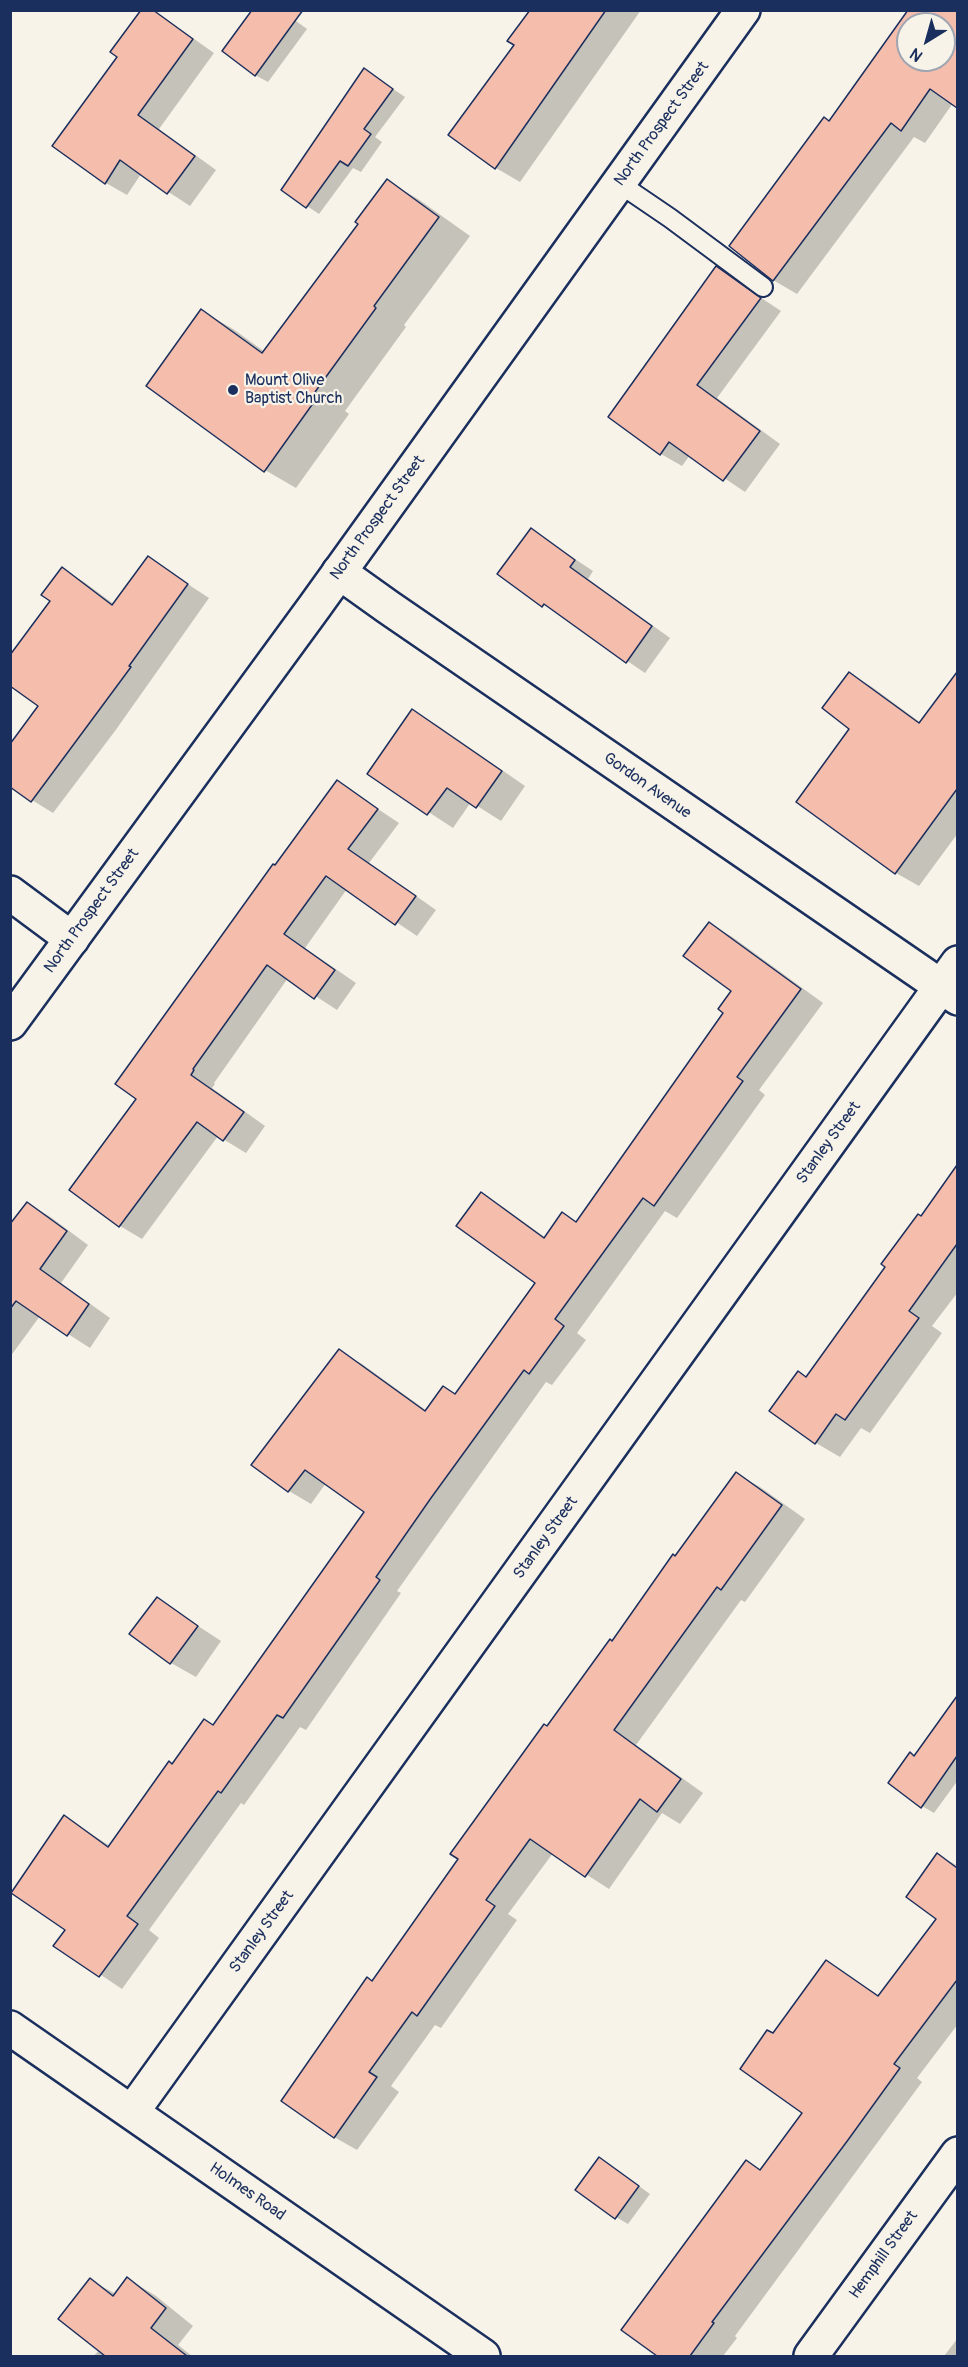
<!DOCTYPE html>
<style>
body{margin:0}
#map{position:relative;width:968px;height:2367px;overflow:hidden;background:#f7f3e8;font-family:Pangolin,sans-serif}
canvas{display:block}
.frame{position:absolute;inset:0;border:12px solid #1b2f5e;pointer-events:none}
.north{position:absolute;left:896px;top:12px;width:60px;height:60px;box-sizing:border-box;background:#f7f3e8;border:2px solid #9fa5b1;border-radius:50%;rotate:217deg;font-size:16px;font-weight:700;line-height:24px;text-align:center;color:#1b2f5e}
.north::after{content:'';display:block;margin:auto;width:21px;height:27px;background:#1b2f5e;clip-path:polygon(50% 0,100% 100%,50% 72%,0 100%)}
</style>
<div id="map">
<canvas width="968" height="2367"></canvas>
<div class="frame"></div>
<div class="north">N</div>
</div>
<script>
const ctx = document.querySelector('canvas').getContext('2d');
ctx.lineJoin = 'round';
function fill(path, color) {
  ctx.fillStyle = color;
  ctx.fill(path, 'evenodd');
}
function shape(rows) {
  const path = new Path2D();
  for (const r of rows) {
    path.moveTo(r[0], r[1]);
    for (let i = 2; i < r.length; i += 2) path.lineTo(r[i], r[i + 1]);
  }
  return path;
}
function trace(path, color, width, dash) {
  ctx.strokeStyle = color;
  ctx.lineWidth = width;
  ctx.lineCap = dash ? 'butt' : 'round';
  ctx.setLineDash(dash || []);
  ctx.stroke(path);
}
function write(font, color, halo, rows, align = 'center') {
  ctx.font = font + ' Pangolin,sans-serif';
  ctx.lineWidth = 4.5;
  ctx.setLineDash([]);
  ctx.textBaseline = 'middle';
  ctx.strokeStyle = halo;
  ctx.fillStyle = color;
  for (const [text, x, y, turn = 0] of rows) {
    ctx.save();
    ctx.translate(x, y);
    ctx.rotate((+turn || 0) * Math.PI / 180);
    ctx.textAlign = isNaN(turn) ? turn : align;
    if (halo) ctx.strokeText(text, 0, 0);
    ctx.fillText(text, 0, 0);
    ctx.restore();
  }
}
fill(shape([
 [153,10,214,53,159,129,216,170,190,206,141,174,127,195,106,183],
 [281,10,307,29,268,82,255,75],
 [531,10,641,10,520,182,496,168,450,134,516,45],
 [910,10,958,10,958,106,953,103,925,143,914,137,797,294,773,280,830,122],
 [908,24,944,24,944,60,908,60],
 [365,70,405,97,375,137,382,142,361,172,353,168,319,214,283,190],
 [387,181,418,199,470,236,404,325,406,327,345,411,349,414,296,488,265,470,202,311,233,329,265,352,360,224],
 [716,268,781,311,717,398,780,444,745,492,690,455,682,466,661,454,610,417],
 [531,530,593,571,588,579,670,638,645,673,499,574],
 [148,558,209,598,115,731,53,813,32,800,52,601,62,569,84,582,115,605],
 [849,674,872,687,921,723,945,691,958,698,958,833,919,886,896,873,798,802,851,728],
 [412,711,437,725,525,786,501,821,471,802,453,828,369,773],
 [337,782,399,823,369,863,436,910,417,936,347,889,305,948,356,983,337,1010,288,978,214,1083,215,1084,212,1088,265,1126,246,1153,218,1136,142,1239,120,1226,71,1190,138,1099,275,867],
 [709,924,731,936,823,1003,759,1090,765,1095,677,1218,665,1211,577,1333,586,1340,552,1385,546,1382,454,1511,397,1591,401,1593,306,1730,300,1727,244,1805,241,1803,149,1930,159,1938,122,1989,56,1945,67,1930,65,1817,110,1846,173,1765,214,1726,366,1512,326,1483,311,1504,289,1491,253,1465,339,1351,362,1364,427,1411,456,1395,537,1283,481,1194,503,1207,546,1238,577,1223,725,1012,733,990],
 [958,1168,958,1292,932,1326,942,1333,870,1433,861,1428,840,1457,816,1443,807,1378],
 [27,1203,49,1216,88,1245,61,1283,110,1318,90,1348,40,1316,10,1357,10,1226],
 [737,1474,760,1487,805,1519,745,1602,741,1600,636,1745,703,1793,680,1824,662,1813,609,1889,553,1853,508,1914,517,1920,441,2028,435,2025,391,2086,399,2092,357,2150,334,2137,373,1983,460,1859,548,1727],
 [157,1599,221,1641,196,1677,171,1663,131,1634],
 [958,1698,958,1780,934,1813,922,1806,915,1757],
 [938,1855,958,1866,958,2024,917,2078,922,2082,735,2336,737,2338,723,2356,660,2356,623,2330,747,2162,761,2171,804,2112,774,2035,826,1962,880,1996,938,1919],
 [611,2166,650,2194,628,2224,616,2217],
 [128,2279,156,2296,193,2326,178,2345,192,2356,94,2356,99,2350,90,2280,116,2294],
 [958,2338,958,2356,944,2356]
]), '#0003');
const building = shape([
 [141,10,153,10,193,39,138,115,195,156,167,194,120,160,105,184,52,146,117,57,110,52,141,10],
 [252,10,303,10,255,76,222,51,252,10],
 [530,10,606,10,495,169,448,135,514,45,507,41,530,10],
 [908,10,957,10,957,108,930,89,901,131,891,123,773,281,729,246,824,117,829,121,908,10],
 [908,24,944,24,944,60,908,60,908,24],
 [364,68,393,89,364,129,371,134,348,166,340,161,306,208,281,190,364,68],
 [387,179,439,217,374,306,376,308,315,392,319,395,264,472,146,386,201,309,262,353,358,224,355,222,387,179],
 [716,266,761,298,697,385,760,431,723,481,669,442,660,455,608,417,716,266],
 [531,528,575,560,570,567,652,626,626,663,544,604,542,607,497,574,531,528],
 [148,556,188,584,129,666,131,667,31,802,10,787,10,744,38,706,10,686,10,655,50,601,41,595,62,567,112,605,148,556],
 [849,672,919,723,957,672,957,789,895,874,796,802,849,729,822,708,849,672],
 [412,709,502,771,476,808,447,788,427,815,367,774,412,709],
 [337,780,378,809,348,849,416,896,395,925,326,876,284,934,335,970,314,999,267,965,193,1069,194,1070,191,1075,244,1112,223,1141,197,1122,119,1227,69,1190,136,1099,115,1084,273,864,275,865,337,780],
 [709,922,801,989,737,1077,743,1081,654,1206,643,1198,555,1319,564,1326,529,1374,524,1370,431,1498,376,1577,380,1580,283,1718,277,1715,221,1793,218,1791,127,1916,138,1924,99,1977,53,1946,65,1930,11,1893,64,1815,108,1847,169,1761,172,1764,204,1719,213,1725,364,1512,305,1470,288,1492,251,1465,339,1349,425,1411,443,1386,455,1394,535,1283,456,1226,481,1192,544,1238,562,1212,576,1222,723,1013,718,1009,731,991,683,956,709,922],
 [957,1165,957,1244,909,1311,919,1318,845,1420,836,1414,815,1444,769,1411,798,1371,806,1377,885,1267,881,1264,918,1214,921,1216,957,1165],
 [27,1202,67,1231,40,1269,89,1304,67,1336,16,1301,10,1309,10,1224,27,1202],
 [736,1472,782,1505,721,1590,717,1587,614,1730,681,1779,657,1812,640,1799,585,1877,530,1839,486,1900,495,1906,417,2016,412,2012,369,2072,377,2077,334,2138,281,2101,367,1977,372,1981,458,1859,450,1854,544,1724,547,1726,610,1639,612,1641,673,1554,675,1556,736,1472],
 [157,1597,198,1626,170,1664,129,1634,157,1597],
 [957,1696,957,1756,921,1808,888,1783,910,1752,914,1756,957,1696],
 [937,1853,957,1868,957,1980,894,2064,900,2068,848,2140,712,2322,714,2323,690,2356,657,2356,621,2330,746,2160,760,2170,802,2113,740,2069,767,2030,773,2033,826,1960,878,1996,936,1919,906,1897,937,1853],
 [599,2157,639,2186,615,2219,575,2190,599,2157],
 [127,2277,166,2308,151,2328,187,2356,105,2356,58,2319,90,2278,113,2296,127,2277]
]);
fill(building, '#f5bdac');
trace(building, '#1b2f5e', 1.5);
const service = shape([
 [620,184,670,218,763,287]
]);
const minor = shape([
 [339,572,388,607,958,998],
 [10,893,72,939],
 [10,2028,483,2356],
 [132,2112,958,963],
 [811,2356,958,2154]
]);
const secondary = shape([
 [10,1023,315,606,743,10]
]);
trace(service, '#1b2f5e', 22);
trace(minor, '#1b2f5e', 38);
trace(secondary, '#1b2f5e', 38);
trace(service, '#f7f3e8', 18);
trace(minor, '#f7f3e8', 33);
trace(secondary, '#f7f3e8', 33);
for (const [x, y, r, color] of [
 [233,390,6,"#1b2f5e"]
]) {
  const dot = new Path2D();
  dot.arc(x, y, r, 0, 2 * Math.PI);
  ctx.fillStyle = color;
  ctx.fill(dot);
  trace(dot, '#f7f3e8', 2);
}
write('16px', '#1b2f5e', '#f7f3e8', [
 ["North Prospect Street",662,124,-54],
 ["North Prospect Street",378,518,-54],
 ["Gordon Avenue",647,786,35],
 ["North Prospect Street",92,911,-54],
 ["Stanley Street",829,1143,-54],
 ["Stanley Street",546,1538,-54],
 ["Stanley Street",262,1932,-54],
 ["Holmes Road",247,2192,35],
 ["Hemphill Street",884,2255,-54]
]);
write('16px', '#1b2f5e', '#f7f3e8', [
 ["Mount Olive",245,381],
 ["Baptist Church",245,399]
], 'left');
</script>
